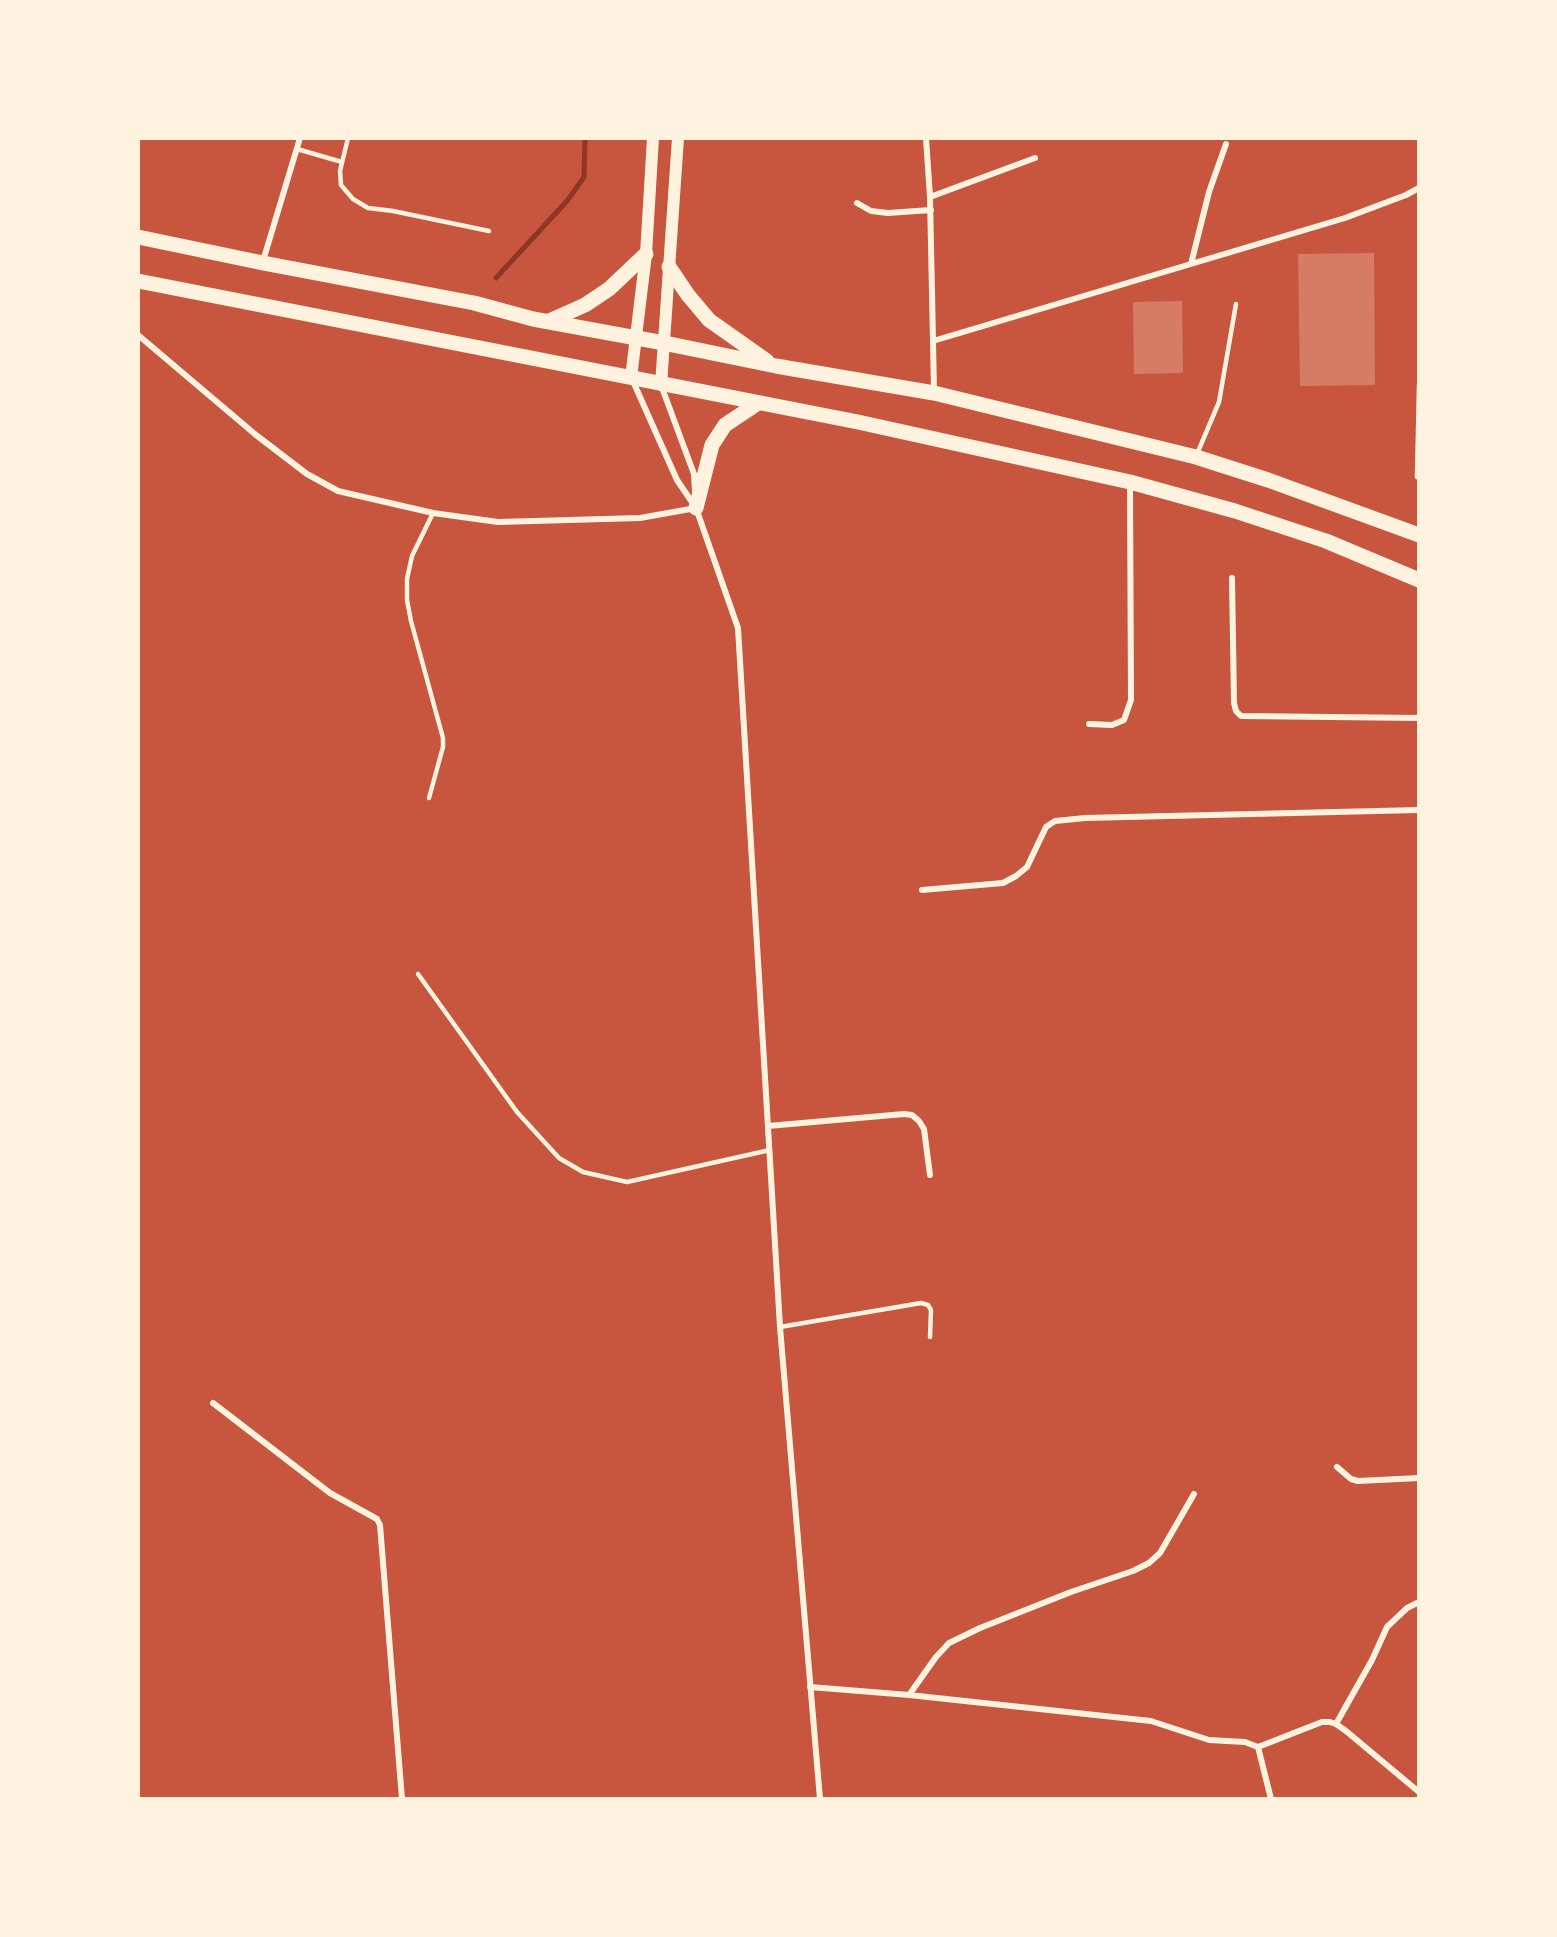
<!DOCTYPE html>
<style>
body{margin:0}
#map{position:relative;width:1557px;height:1937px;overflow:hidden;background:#c8553d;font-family:Arial,sans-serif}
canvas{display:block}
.frame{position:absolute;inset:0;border:140px solid #fff3e0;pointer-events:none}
</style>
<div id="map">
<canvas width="1557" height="1937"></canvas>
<div class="frame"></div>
</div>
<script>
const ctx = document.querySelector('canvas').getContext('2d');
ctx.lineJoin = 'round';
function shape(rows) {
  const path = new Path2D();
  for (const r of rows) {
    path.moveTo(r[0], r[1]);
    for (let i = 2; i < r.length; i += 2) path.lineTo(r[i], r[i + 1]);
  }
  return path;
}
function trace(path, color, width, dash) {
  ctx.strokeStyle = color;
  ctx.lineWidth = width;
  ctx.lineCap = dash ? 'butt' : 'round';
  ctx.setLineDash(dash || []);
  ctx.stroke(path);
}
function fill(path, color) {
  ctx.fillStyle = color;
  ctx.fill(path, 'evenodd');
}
trace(shape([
 [496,278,567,201,584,177,585,138]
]), '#8f3625', 5);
fill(shape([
 [1374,253,1375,385,1300,386,1298,254],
 [1182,301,1183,373,1134,374,1133,302]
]), '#d67c66');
trace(shape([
 [348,138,340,171,341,185,353,199,368,208,393,211,489,231],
 [297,149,342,162],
 [1419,385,1417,477,1419,478],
 [1197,454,1219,402,1236,304],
 [429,798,443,747,443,738,411,621,407,600,407,579,412,556,433,513],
 [418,974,517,1112,559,1158,583,1172,627,1182,770,1150],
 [780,1327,921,1303,928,1305,931,1310,930,1337]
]), '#fff3e0', 4.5);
trace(shape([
 [926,138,930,197,933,341],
 [930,197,1035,158],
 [857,203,871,211,888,213,931,210],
 [263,261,300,138],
 [1191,264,1209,192,1226,144],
 [138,335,256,435,307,474,338,491,433,513,498,522,640,518,696,508],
 [632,379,677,480,696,508,738,628,780,1327,820,1799],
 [661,385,694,474,695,492],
 [934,392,933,341,1345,218,1406,195,1419,188],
 [1232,578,1234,703,1236,711,1241,716,1419,718],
 [1089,724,1112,725,1124,720,1131,700,1130,484],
 [922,890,1003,883,1016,876,1027,867,1046,827,1055,821,1085,818,1419,810],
 [768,1126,904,1114,912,1115,919,1121,924,1129,930,1175],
 [213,1403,330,1493,377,1519,380,1525,402,1799],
 [1337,1467,1351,1479,1358,1481,1419,1478],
 [810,1687,909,1695,1151,1721,1209,1740,1245,1742,1258,1747,1322,1722,1330,1722,1336,1724,1346,1731,1419,1792],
 [909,1695,936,1657,949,1643,980,1628,1071,1592,1133,1571,1149,1563,1160,1553,1194,1494],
 [1336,1724,1372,1660,1387,1627,1407,1608,1419,1602],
 [1258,1747,1271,1799]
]), '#fff3e0', 6);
trace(shape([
 [631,378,646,254,653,138],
 [661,385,678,138]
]), '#fff3e0', 12);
trace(shape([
 [138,237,263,263,474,303,533,319,664,343,776,366,934,393,1196,457,1268,480,1419,535],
 [669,267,688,295,709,320,767,361],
 [138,281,858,422,1130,482,1235,511,1326,541,1419,580],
 [549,321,585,305,609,289,646,254],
 [696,508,712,445,725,425,758,403]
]), '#fff3e0', 15);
</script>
